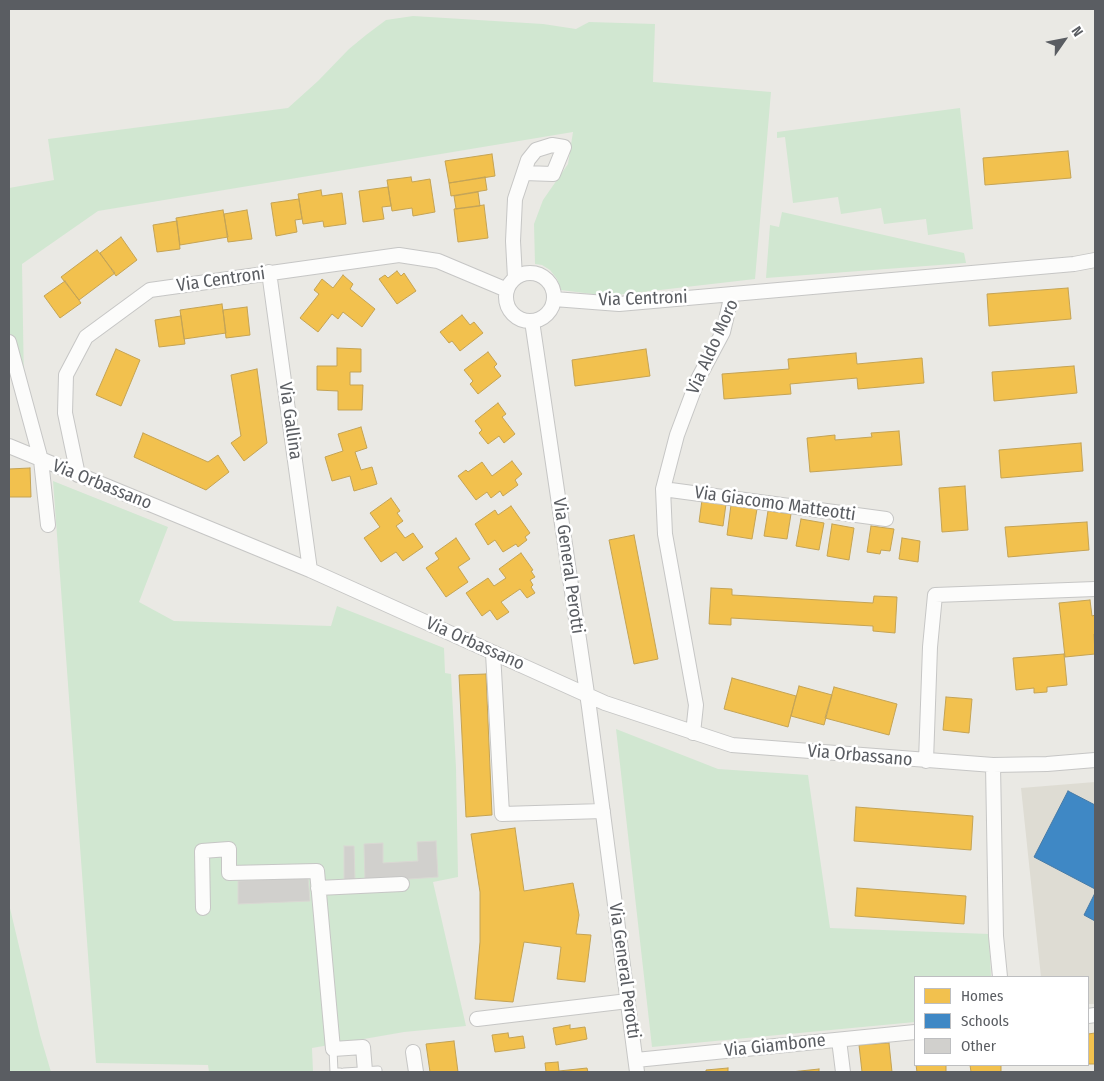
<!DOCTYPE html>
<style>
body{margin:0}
#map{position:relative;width:1104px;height:1081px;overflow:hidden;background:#eae9e4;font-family:"Fira Sans Condensed",sans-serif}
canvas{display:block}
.frame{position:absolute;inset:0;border:10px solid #5a5d62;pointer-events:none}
.legend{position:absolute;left:914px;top:976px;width:175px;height:90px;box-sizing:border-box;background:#fff;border:1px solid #bdbec0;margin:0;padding:6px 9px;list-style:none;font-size:15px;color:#5a5d62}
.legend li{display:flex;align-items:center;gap:10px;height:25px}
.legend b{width:25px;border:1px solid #bdbec0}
.north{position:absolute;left:1039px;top:15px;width:50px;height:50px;-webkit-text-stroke:4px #fff;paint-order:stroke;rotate:57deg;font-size:14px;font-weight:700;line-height:20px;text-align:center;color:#5a5d62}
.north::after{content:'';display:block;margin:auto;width:18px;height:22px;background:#5a5d62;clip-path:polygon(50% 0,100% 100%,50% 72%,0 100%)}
</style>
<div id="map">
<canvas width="1104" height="1081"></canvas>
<div class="frame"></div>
<ul class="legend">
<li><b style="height:14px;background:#f2c14e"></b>Homes</li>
<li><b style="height:14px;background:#3f88c5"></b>Schools</li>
<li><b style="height:14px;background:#d1d0cd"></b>Other</li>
</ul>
<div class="north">N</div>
</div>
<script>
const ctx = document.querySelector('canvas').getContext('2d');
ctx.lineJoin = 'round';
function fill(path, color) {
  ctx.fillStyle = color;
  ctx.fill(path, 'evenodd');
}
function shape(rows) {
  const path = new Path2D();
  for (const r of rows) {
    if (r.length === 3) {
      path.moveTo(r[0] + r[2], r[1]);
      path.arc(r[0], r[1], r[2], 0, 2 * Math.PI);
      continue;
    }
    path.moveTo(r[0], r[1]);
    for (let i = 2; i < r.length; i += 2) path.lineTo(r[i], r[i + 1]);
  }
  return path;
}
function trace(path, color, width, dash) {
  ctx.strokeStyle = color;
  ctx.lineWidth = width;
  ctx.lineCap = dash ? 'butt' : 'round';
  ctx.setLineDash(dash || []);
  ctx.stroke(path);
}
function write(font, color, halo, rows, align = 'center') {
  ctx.font = font + ' "Fira Sans Condensed",sans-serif';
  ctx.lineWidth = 5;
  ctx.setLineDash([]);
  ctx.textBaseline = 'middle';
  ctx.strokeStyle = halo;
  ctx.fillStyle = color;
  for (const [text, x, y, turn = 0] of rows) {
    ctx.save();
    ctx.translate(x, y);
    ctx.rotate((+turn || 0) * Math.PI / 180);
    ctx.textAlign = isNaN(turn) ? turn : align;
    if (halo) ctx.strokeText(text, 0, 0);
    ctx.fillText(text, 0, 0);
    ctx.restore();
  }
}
fill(shape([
 [1095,782,1095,1004,1088,1004,1088,977,1041,977,1021,788]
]), '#dedcd3');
fill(shape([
 [413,16,543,24,576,29,589,22,655,24,653,82,771,92,755,279,608,296,561,290,557,279,550,270,542,265,535,264,534,224,543,200,568,164,573,132,98,211,22,264,24,386,9,332,9,188,54,180,48,139,288,108,318,81,349,49,366,35,386,20],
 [960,108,973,229,928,235,926,219,884,224,881,208,841,214,838,197,793,203,785,137,777,138,777,132],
 [782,212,964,253,966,263,766,278,770,225,779,227],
 [53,481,168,527,139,602,174,621,331,626,337,606,444,648,445,673,451,674,456,768,458,877,433,882,466,1026,404,1032,312,1048,313,1072,209,1072,208,1065,96,1063],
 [616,729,718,769,808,775,830,928,989,934,991,977,915,977,915,1022,652,1047],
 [9,904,40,1035,51,1072,9,1072]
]), '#d1e7d1');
const homes = shape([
 [1068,151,1071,178,985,185,983,158,1068,151],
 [492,154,495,176,449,183,445,161,492,154],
 [411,177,412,182,430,179,435,212,413,216,412,208,392,211,387,180,411,177],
 [485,177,487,190,451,196,449,183,485,177],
 [388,187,391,206,382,207,384,219,363,222,359,191,388,187],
 [321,190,322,196,342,193,346,224,324,227,323,221,303,224,298,194,321,190],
 [478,192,480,206,456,209,454,196,478,192],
 [299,199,302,219,295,220,297,232,276,236,271,203,299,199],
 [484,205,488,238,458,242,454,209,484,205],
 [223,210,228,237,180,245,176,218,223,210],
 [247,210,252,239,228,242,224,214,247,210],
 [177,221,180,249,157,252,153,225,177,221],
 [121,237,137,260,116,276,100,253,121,237],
 [97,250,115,273,79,300,61,277,97,250],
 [397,271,401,276,404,273,416,291,397,304,379,279,385,275,388,278,397,271],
 [343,275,353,284,350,289,375,309,362,327,343,312,338,319,332,314,318,332,300,318,319,294,314,290,322,279,333,288,343,275],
 [65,281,81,303,60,318,44,296,65,281],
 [1068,288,1071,319,989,326,987,294,1068,288],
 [222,304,226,333,184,339,180,310,222,304],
 [247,307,250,335,226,338,223,310,247,307],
 [462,315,470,325,474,322,483,333,460,351,452,341,449,343,440,332,462,315],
 [181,316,185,344,159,347,155,320,181,316],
 [337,348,361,349,361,372,350,372,350,385,363,385,362,410,338,410,338,391,317,390,317,366,337,366,337,348],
 [116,349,140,360,121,406,96,395,116,349],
 [646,349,650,376,575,386,572,360,646,349],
 [488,352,497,364,494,367,501,376,478,394,470,384,473,381,464,370,488,352],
 [856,353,857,364,922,358,924,383,858,389,857,378,790,384,791,394,724,399,722,374,789,369,788,359,856,353],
 [1074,366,1077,393,994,401,992,372,1074,366],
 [257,369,267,443,244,461,231,443,241,436,231,375,257,369],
 [498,403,506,414,502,417,515,434,504,443,499,436,488,444,479,433,482,430,475,421,498,403],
 [361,427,367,448,355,452,361,470,372,467,377,484,354,491,350,476,332,481,325,457,343,451,338,434,361,427],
 [899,431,902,465,810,472,807,438,835,435,835,440,872,437,871,433,899,431],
 [143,433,208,462,218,455,229,472,206,490,134,457,143,433],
 [1081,443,1083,471,1001,478,999,450,1081,443],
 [512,461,522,474,515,480,518,485,503,496,500,491,491,498,487,492,476,500,458,476,466,470,468,472,482,462,492,476,512,461],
 [30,468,31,497,9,497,9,469,30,468],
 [965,486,968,530,942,532,939,488,965,486],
 [391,498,400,511,397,513,403,521,396,526,405,538,413,533,423,547,403,561,396,552,381,562,364,538,380,527,370,513,391,498],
 [702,500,726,504,723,526,699,522,702,500],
 [731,505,757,509,752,539,727,535,731,505],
 [511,506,530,533,525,537,527,540,518,547,516,544,503,552,495,540,488,545,475,524,495,510,498,515,511,506],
 [768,511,791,514,787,539,764,536,768,511],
 [801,519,824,523,819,550,796,546,801,519],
 [1087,522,1089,550,1008,557,1005,527,1087,522],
 [832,524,854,528,849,560,827,556,832,524],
 [871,526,894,529,890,551,881,550,880,554,867,552,871,526],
 [634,535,658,659,634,664,609,540,634,535],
 [456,538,470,559,458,567,468,582,446,597,426,568,439,559,435,553,456,538],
 [902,538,920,541,918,562,899,559,902,538],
 [521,553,533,570,531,571,535,577,530,580,533,585,531,587,535,593,527,598,520,589,501,602,509,612,497,620,490,610,482,616,466,593,488,578,494,586,506,578,499,569,521,553],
 [711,588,732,589,732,595,873,603,874,596,897,597,895,633,873,631,873,626,731,618,731,625,709,624,711,588],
 [1090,600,1092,616,1095,615,1095,634,1094,634,1095,654,1065,657,1059,603,1090,600],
 [1064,654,1067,685,1047,687,1047,692,1034,693,1034,688,1016,690,1013,658,1064,654],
 [486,674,492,815,466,817,459,675,486,674],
 [732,678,796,696,788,727,724,709,732,678],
 [799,686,832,695,824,725,791,716,799,686],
 [834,687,897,704,889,735,825,718,834,687],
 [946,697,972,699,969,733,943,730,946,697],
 [856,807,973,816,971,850,854,841,856,807],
 [515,828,524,891,573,883,579,915,576,934,591,935,585,982,557,979,561,947,524,942,513,1002,475,999,480,942,480,892,471,834,515,828],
 [857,888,966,896,964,924,855,916,857,888],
 [570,1025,570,1029,585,1027,587,1039,556,1045,553,1028,570,1025],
 [508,1033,509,1038,523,1036,525,1048,495,1052,492,1035,508,1033],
 [1095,1033,1095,1064,1088,1064,1088,1034,1095,1033],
 [454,1041,458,1072,430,1072,426,1044,454,1041],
 [889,1043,892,1072,862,1072,859,1045,889,1043],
 [558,1062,559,1071,587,1068,588,1072,546,1072,545,1063,558,1062],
 [916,1065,946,1065,946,1072,917,1072,916,1065],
 [970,1065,1001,1065,1001,1072,971,1072,970,1065],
 [728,1068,728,1072,706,1072,706,1070,728,1068],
 [819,1069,819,1072,791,1072,819,1069]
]);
fill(homes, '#f2c14e');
trace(homes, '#c4a354', 1);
const schools = shape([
 [1068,791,1095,805,1095,889,1034,857,1068,791],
 [1095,893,1095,921,1084,915,1095,893]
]);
fill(schools, '#3f88c5');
trace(schools, '#477ba7', 1);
const building = shape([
 [436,841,438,877,365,882,364,844,383,843,383,863,418,861,417,842,436,841],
 [344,846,354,846,355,881,344,882,344,846],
 [308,877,310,901,238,904,238,881,308,877]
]);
fill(building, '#d1d0cd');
trace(building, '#d9d8d3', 1);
const lane = shape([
 [333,1049,334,1072,340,1072],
 [344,1072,378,1070,378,1072]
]);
const street = shape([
 [269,272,310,570],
 [530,297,24],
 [515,278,513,241,515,199,528,160,536,150,552,145,564,147,553,174,524,173],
 [554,299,619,304,1074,264,1095,260],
 [532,321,589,707,637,1072],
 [9,342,41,460,48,525],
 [9,446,310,570,605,703,732,745,993,765,1047,764,1095,760],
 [78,475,65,413,66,375,86,337,150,290,399,255,438,261,507,290],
 [663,489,886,519],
 [493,653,502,814,603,811],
 [693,733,696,705,665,534,663,489,677,435,698,379,723,332,732,294],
 [926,761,930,647,935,595,1095,589],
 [993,765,996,936,1000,977],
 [318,888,402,884],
 [203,908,202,851,229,849,229,873,317,871,333,1049,363,1047,365,1071],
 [1088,1016,1095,1015],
 [477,1019,628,1001],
 [839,1040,843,1072],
 [413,1052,416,1072],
 [636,1060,915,1032]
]);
trace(lane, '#c6c6c5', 9);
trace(street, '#c6c6c5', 16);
trace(lane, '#fcfcfb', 7);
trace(street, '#fcfcfb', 14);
write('18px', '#5a5d62', '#fff', [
 ["Via Centroni",221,280,-8],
 ["Via Centroni",643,299,-2],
 ["Via Aldo Moro",713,347,-66],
 ["Via Gallina",290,421,82],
 ["Via Orbassano",102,485,22],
 ["Via Giacomo Matteotti",775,504,8],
 ["Via General Perotti",568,566,82],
 ["Via Orbassano",475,644,24],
 ["Via Orbassano",860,756,5],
 ["Via General Perotti",624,971,82],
 ["Via Giambone",775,1046,-6]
]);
</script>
